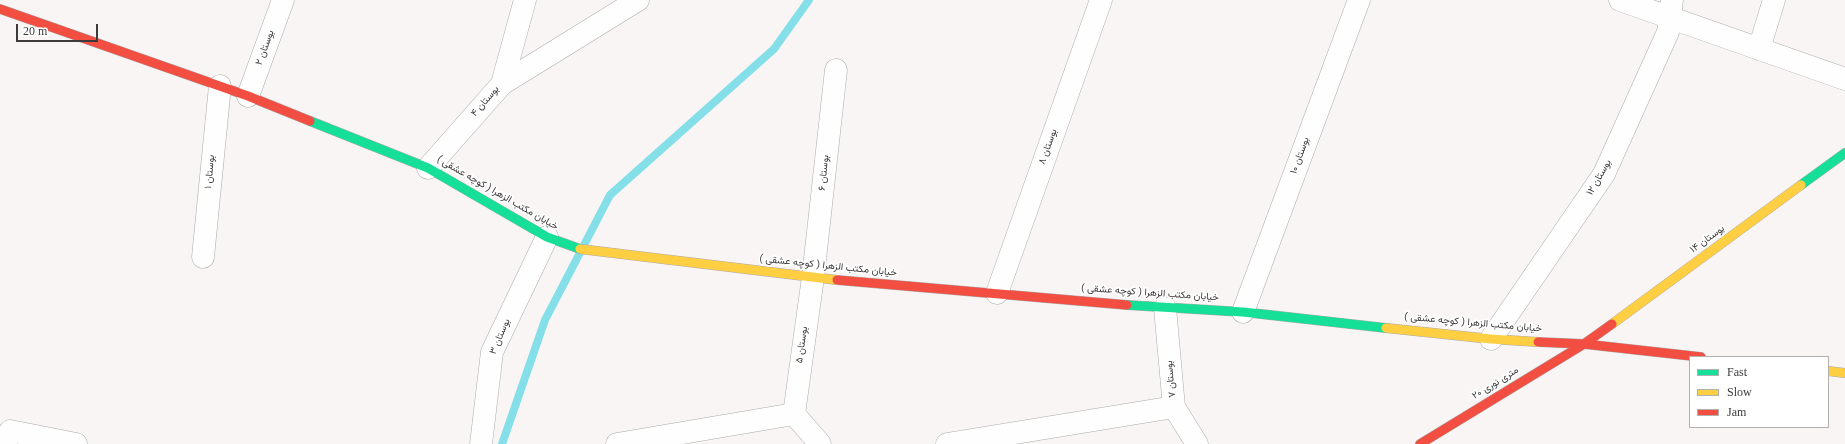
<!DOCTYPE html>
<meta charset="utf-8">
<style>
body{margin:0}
#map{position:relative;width:1845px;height:444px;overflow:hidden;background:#faf5f5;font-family:Georgia,serif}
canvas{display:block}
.legend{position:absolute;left:1689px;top:356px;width:140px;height:72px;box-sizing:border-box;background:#fff;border:1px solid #b1b0b0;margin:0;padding:5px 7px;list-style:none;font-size:12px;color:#3c3a3a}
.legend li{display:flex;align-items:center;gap:8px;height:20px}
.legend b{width:20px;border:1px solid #b1b0b0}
.scale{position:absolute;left:16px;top:24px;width:82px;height:18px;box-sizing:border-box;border:2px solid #3c3a3a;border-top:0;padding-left:5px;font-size:12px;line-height:14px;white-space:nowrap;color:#3c3a3a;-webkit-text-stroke:3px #fff;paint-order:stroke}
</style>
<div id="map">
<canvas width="1845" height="444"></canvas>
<ul class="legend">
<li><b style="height:5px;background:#16e098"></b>Fast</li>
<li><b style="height:5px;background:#ffcf43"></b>Slow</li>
<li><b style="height:5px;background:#f24e42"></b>Jam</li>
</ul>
<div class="scale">20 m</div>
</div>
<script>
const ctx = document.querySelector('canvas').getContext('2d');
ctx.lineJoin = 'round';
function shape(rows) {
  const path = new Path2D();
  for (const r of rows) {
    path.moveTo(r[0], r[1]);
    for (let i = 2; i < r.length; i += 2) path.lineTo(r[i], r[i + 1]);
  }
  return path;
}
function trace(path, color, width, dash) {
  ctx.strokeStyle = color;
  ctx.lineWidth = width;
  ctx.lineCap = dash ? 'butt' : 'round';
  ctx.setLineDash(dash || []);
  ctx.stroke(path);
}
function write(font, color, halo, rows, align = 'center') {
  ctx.font = font + ' Georgia,Vazirmatn,serif';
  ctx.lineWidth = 3.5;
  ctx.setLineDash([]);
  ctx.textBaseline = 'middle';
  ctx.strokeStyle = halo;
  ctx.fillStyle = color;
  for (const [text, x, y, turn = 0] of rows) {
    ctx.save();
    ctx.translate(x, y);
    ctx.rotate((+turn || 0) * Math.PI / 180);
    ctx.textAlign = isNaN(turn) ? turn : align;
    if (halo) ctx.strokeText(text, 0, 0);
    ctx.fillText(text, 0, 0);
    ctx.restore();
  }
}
trace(shape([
 [502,444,545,320,610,195,774,49,809,0]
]), '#84dfe8', 8);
const street = shape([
 [1620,0,1845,79],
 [1759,49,1774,0],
 [502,84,638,0],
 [248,96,283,0],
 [428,168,502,84,525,0],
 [203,257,220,86],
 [997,293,1101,0],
 [1165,308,1174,407,1197,444],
 [1243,312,1359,0],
 [1491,339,1604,174,1668,32,1672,0],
 [794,414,813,277,836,70],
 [5,444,10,431,76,444],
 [481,444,492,352,547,237],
 [617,444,794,414,820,444],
 [947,444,1174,407]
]);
const fast = shape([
 [310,121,428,168,547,237,580,249],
 [1801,185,1845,153],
 [1127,305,1243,312,1386,328]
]);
const slow = shape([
 [580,249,837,280],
 [1612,324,1801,185],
 [1386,328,1491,339,1538,342],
 [1828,371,1845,373]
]);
const jam = shape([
 [0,9,248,96,310,121],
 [837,280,1127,305],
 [1538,342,1584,344,1701,357],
 [1420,444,1584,344,1612,324]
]);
trace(street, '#adaaaa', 23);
trace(fast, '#adaaaa', 10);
trace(slow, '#adaaaa', 10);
trace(jam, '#adaaaa', 10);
trace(street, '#fefefe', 22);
trace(fast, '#16e098', 9);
trace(slow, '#ffcf43', 9);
trace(jam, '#f24e42', 9);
write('10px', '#3c3a3a', '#fff', [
 ["بوستان ۲",266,48,-70],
 ["بوستان ۴",486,102,-49],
 ["بوستان ۸",1049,147,-70],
 ["بوستان ۱۰",1301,156,-70],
 ["بوستان ۱",211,172,-85],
 ["بوستان ۶",825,173,-84],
 ["بوستان ۱۲",1600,178,-60],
 ["خیابان مکتب الزهرا ( کوچه عشقی )",497,194,30],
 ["بوستان ۱۴",1708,240,-36],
 ["خیابان مکتب الزهرا ( کوچه عشقی )",828,267,6],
 ["خیابان مکتب الزهرا ( کوچه عشقی )",1150,294,4],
 ["خیابان مکتب الزهرا ( کوچه عشقی )",1473,324,5],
 ["بوستان ۳",501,337,-67],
 ["بوستان ۵",803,345,-82],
 ["بوستان ۷",1172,379,-95],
 ["۲۰ متری نوری",1496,384,-32]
]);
</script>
